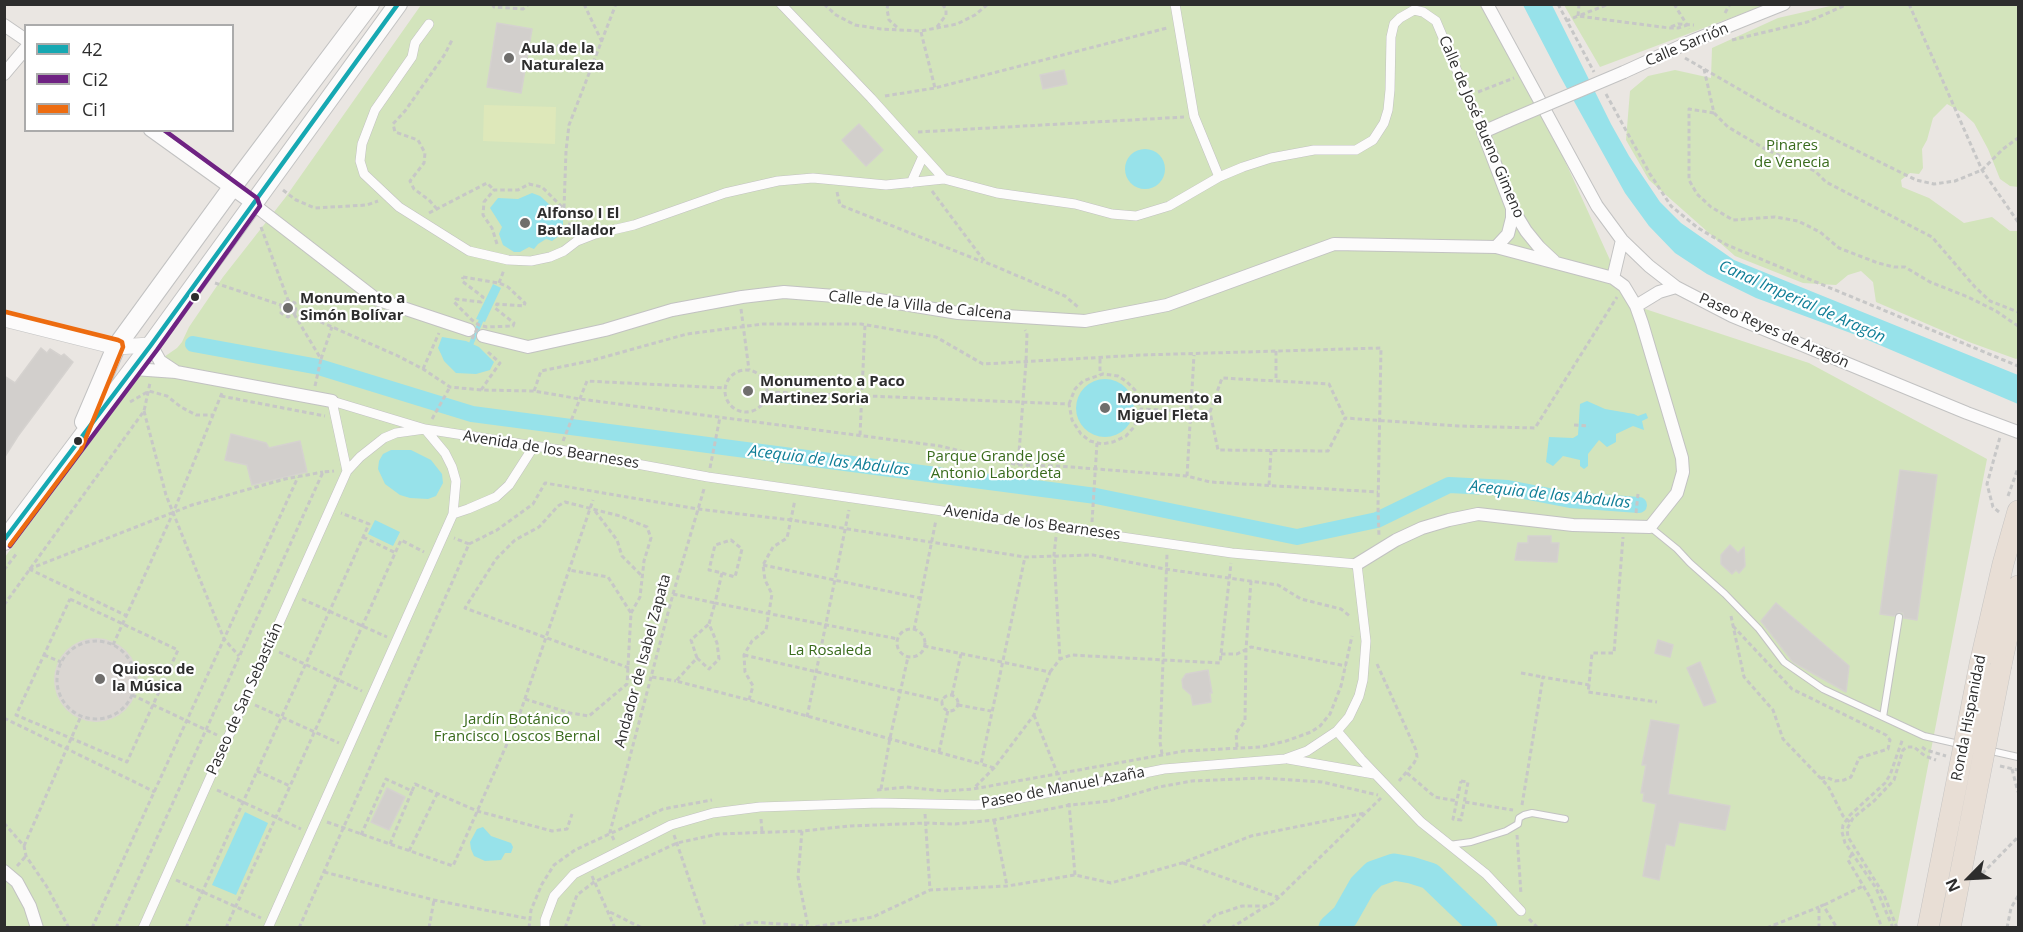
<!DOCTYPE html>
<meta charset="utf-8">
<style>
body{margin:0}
#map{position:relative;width:2023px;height:932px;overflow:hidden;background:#eae6e2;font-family:"Open Sans",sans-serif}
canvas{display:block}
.frame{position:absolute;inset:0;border:6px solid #2d2d2d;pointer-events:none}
.legend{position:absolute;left:24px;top:24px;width:210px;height:108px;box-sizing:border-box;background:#fff;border:2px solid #ababab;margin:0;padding:8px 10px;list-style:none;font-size:18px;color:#2d2d2d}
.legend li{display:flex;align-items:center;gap:12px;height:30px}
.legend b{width:30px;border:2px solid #ababab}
.north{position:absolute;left:1939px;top:848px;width:60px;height:60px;-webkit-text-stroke:4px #fff;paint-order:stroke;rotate:246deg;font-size:16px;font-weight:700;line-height:24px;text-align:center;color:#2d2d2d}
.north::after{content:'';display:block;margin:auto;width:21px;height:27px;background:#2d2d2d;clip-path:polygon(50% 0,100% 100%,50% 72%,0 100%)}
</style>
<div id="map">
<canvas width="2023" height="932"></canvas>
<div class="frame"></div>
<ul class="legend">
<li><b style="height:8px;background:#16a8b2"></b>42</li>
<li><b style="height:8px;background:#6f2283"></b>Ci2</li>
<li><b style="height:8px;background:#ed6c10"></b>Ci1</li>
</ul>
<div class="north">N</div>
</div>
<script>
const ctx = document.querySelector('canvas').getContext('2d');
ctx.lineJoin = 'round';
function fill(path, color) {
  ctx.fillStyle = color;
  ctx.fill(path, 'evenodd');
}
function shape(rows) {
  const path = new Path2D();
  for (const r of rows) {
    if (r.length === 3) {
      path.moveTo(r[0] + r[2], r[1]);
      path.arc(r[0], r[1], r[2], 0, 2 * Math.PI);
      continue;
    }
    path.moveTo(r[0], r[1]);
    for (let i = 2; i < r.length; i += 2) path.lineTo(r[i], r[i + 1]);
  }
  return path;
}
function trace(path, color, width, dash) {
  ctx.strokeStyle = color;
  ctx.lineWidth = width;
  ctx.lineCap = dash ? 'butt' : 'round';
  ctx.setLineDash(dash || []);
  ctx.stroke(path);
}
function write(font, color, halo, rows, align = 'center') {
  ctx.font = font + ' "Open Sans",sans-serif';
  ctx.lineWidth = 4.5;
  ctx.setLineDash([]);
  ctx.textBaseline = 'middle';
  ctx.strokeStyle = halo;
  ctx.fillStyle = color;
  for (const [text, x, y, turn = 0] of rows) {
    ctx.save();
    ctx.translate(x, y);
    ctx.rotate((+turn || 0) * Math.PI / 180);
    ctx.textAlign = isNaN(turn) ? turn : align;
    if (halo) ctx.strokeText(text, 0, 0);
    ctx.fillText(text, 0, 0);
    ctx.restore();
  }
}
fill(shape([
 [1839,4,2018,5,2018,187,2010,186,2000,179,1988,149,1974,123,1963,113,1947,104,1933,118,1927,140,1922,149,1923,168,1919,174,1910,173,1901,180,1902,187,1929,198,1964,223,1992,217,2010,231,2018,231,2018,358,2016,359,1969,342,1876,302,1873,282,1861,271,1848,275,1836,285,1803,283,1735,256,1649,180,1626,140,1630,91,1648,76,1675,70,1711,78,1712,48,1778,18],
 [421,5,1480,5,1550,128,1630,304,1809,363,1987,459,1897,927,5,928,5,557,135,377,177,348,182,342,189,327,223,277,285,198],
 [1564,5,1765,5,1600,67]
]), '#d3e4bc');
fill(shape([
 [484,105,556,107,555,144,483,141]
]), '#dee8ba');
fill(shape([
 [96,680,42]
]), '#dad6d2');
fill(shape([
 [1523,5,1552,5,1611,124,1629,156,1660,202,1681,223,1734,260,2018,375,2018,404,1856,335,1756,298,1707,274,1675,253,1649,226,1625,193,1560,76],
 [1145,169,20],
 [532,193,540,196,550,205,553,214,563,220,563,233,552,241,546,239,538,244,534,249,529,247,520,252,514,252,503,245,499,234,502,227,490,208,498,198,518,199],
 [493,284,501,288,485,322,476,319],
 [442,337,466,341,479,347,494,362,490,370,476,374,456,373,444,361,441,354,438,348],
 [1105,408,29],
 [1587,401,1605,409,1634,414,1638,416,1646,413,1648,418,1642,421,1644,430,1633,426,1616,434,1616,442,1607,447,1599,440,1588,454,1588,466,1584,469,1580,466,1580,460,1563,456,1553,466,1546,462,1549,437,1573,438,1578,435,1580,404],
 [391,450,411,450,431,460,442,474,443,483,436,496,428,499,410,498,400,495,385,484,378,469,379,461,383,454],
 [375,520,400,532,393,546,368,534],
 [245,812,268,823,236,895,212,885],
 [483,827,491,836,511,843,513,847,511,853,505,853,501,860,485,861,474,856,471,849,470,842,477,829]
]), '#97e2ea');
trace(shape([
 [469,349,483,316]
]), '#97e2ea', 4.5);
trace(shape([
 [193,344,319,367,472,414,1096,496,1297,537,1377,520,1449,485,1508,488,1570,500,1639,505]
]), '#97e2ea', 16);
trace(shape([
 [1332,928,1345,916,1362,886,1374,874,1394,867,1411,870,1430,876,1484,928]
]), '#97e2ea', 27);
const building = shape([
 [497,23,532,29,521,93,487,87,497,23],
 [1064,70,1067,84,1043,89,1040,75,1064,70],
 [859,124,883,150,866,166,842,140,859,124],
 [41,348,47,353,50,349,61,356,64,354,73,362,18,436,4,458,4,376,15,383,41,348],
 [231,434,266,443,269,448,300,441,307,472,252,485,247,465,225,460,231,434],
 [1900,470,1937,475,1917,620,1904,618,1903,613,1899,612,1894,616,1880,614,1900,470],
 [1528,536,1551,536,1551,543,1559,543,1557,562,1515,560,1518,543,1528,543,1528,536],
 [1730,545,1738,553,1744,547,1745,566,1739,573,1736,570,1732,574,1721,564,1721,555,1730,545],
 [1776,603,1849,666,1846,692,1793,662,1761,621,1776,603],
 [1658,640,1673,645,1670,657,1655,653,1658,640],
 [1700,662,1716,702,1704,706,1687,668,1700,662],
 [1208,670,1212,693,1210,693,1211,702,1193,705,1191,695,1183,688,1182,680,1186,674,1208,670],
 [1651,720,1679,725,1668,794,1730,806,1725,830,1679,822,1674,846,1666,844,1659,880,1643,876,1656,804,1643,801,1644,793,1641,793,1646,765,1642,765,1651,720],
 [387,788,405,797,389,830,371,822,387,788]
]);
fill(building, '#d2cfcc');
trace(building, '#d5d2cf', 1.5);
const service = shape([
 [1650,527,1677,549,1690,563,1725,594,1759,629,1784,662,1823,689,1924,736,1959,744],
 [1883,717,1899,617],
 [1987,750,2018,757],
 [1449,845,1471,842,1506,831,1518,824,1519,818,1524,815,1532,813,1565,819]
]);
const pedestrian = shape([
 [781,4,871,98,944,179],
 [1175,4,1194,116,1219,177],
 [429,24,415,43,412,57,375,110,362,144,360,161,364,174,399,207,469,251,508,260,531,261,550,257,564,251,577,241,595,234,634,225,725,193,778,181,813,178,886,185,944,179,997,193,1075,204,1112,214,1136,216,1169,206,1219,177,1243,167,1271,158,1314,150,1356,150,1373,140,1384,123,1388,110,1390,90,1391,37,1394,24,1400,18,1414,10,1423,12,1436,21,1483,132],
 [911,183,923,156],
 [332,401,425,429,560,450,708,477,1232,553,1357,564,1366,641,1363,680,1359,696,1349,717,1337,731,1307,751,1285,759,1164,769,992,804,975,805,879,803,760,807,713,813,671,825,574,874,554,896,545,920,545,928],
 [332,401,347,471],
 [453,514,468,509,496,497,509,485,534,446],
 [1337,731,1361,759,1421,822,1486,874,1521,911],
 [1288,759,1374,774],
 [143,928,347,471,360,457,384,438,396,433,425,429,445,453,452,467,456,481,453,514,268,928]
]);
const minor = shape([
 [1487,4,1597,206,1622,240,1649,266,1676,287,1732,316,1967,413,2018,432],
 [4,25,26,40],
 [1624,72,1694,40,1784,4],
 [4,74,26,48],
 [1508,121,1483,132,1512,208,1526,231,1539,247,1554,261],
 [150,130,253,204,376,299,469,330],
 [1496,247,1508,234,1512,218,1512,209],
 [1613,278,1622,240],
 [1636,306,1659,292,1676,287],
 [483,336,528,347,605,330,672,310,742,297,784,292,873,299,958,313,1085,321,1167,305,1334,244,1496,247,1613,278,1624,286,1636,306,1642,323,1682,458,1683,472,1677,493,1650,527,1573,525,1478,514,1449,520,1422,528,1396,540,1357,564],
 [151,345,160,361,175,371],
 [134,369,176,372,332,401],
 [4,871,17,882,30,906,37,928]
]);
const tertiary = shape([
 [4,319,116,347,151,345]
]);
const secondary = shape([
 [84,422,116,347,231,189,370,4],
 [4,541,151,345,398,4]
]);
const trunk = shape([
 [1980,664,2003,564,2018,511],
 [2001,665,2018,586],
 [1928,928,1949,822],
 [1950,928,1970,825]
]);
trace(service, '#c2c2c2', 8);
trace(pedestrian, '#c2c2c2', 10);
trace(minor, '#c2c2c2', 14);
trace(tertiary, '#c2c2c2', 16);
trace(secondary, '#c2c2c2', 20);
trace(trunk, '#c6c4c3', 22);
trace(shape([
 [492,4,494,7,523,9,529,4],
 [584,4,602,42],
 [824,4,836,15,855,25,881,29,921,31,957,24,975,15,988,4],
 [888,4,887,9,889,20,899,29],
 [1558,4,1594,72],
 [1579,4,1578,16,1609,4],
 [1674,4,1687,25],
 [1909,4,1982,170,2018,222],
 [1725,13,1730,4],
 [1566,21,1578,16,1669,28,1678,28,1687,25,1689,29],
 [937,27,946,15,946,9,942,4],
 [1671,27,1678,24,1694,25],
 [921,32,935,88],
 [1732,40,1807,22,1848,4],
 [542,43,598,53],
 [1685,58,1775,110,1916,180,1934,184,1955,181,1982,170,2003,149,2018,138],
 [1704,69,1714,113,1728,127,1767,150,1815,171,1826,182,1932,237,1975,287,1990,301,2018,312],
 [1478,92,1514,78],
 [1606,94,1650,174,1671,206,1698,228,1727,245,2018,366],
 [885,96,935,88,1167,28],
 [1714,113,1689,109,1689,180,1697,194,1711,207,1733,220,1775,217,1798,221,1820,232,1839,248,1878,263,1894,267,1905,267,1930,282,1968,297,1996,311,2018,326],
 [918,132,1184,117],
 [283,190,296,200,315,208,367,205,378,201],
 [932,191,985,262,1065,296,1078,307,1078,309],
 [837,192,840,205,983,262],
 [564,208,566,151,569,125,616,4],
 [437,209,429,200,414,189,410,181,424,163,425,153,418,140,395,132,393,124,405,111,445,54,453,38],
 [429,213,487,183,494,190],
 [261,227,288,300,295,303,296,311,398,356,423,369,450,387,481,390,534,391,580,399,940,446,1018,465,1058,466,1187,476,1210,482,1378,492],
 [497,244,492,228,483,215,484,202,494,190,518,190,529,184,542,187,564,209,570,220,569,232],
 [463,277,499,283,508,287,525,303,524,306,497,304,495,308,514,323,513,326,487,327,479,325,472,320,454,302,456,299,481,302,483,297,462,281,463,277],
 [215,283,281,305],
 [499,283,504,270],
 [288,300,281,305,281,313,288,317,296,312],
 [741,309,749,370],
 [294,314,321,359,332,327],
 [1276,351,1276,381],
 [1100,359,1100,375],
 [423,369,439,333],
 [746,391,21],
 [315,386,321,359],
 [481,390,500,363,488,352],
 [534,391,541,371,590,361,687,334,763,324,861,324,936,337,983,364,1142,355,1381,348,1378,506,1379,537],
 [768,392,1069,404,1072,420,1081,434,1090,441,1102,444,1113,442,1126,436,1134,427,1141,409,1210,412,1218,450,1328,451,1345,418,1459,426,1535,428,1617,297],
 [221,396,325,416],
 [130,402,149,391,167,396,181,407,196,415,213,415],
 [1069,404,1075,389,1083,381,1103,374,1118,376,1127,382,1135,390,1141,409],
 [144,411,166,495,224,639,239,656],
 [1210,412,1222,378,1329,384,1345,418],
 [432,419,450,387],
 [1574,425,1589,426],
 [860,435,865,325],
 [563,441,587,381,725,388],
 [1018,465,1026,362,1027,333,1025,330],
 [710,468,720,417],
 [1187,476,1194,355],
 [1269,485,1271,451],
 [2008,496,2018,468],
 [595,511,617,540,622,556,642,576],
 [1999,512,1993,507,1987,484,2000,437],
 [1636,513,1638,494],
 [1092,522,1097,443],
 [363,537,396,553],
 [1056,537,1054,555,1060,659],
 [469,544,497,530,533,504,545,483,698,509,791,520,1025,557,1093,555,1165,569,1278,585,1301,599,1341,609,1351,617],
 [763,565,920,598],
 [29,569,192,505,285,479,323,472],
 [29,569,127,616],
 [4,570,17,553],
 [722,573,735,577,742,549,731,540,715,545,709,570,722,573,715,603,898,639],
 [673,594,715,603,709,624,717,643,719,659,709,669,697,658,676,681,749,700,981,764],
 [70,599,178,650,127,762,16,715,70,599],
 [302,599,387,637],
 [4,605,144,411,150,383],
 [1731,616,1744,677,1773,710,1783,739,1828,786,1843,816,1850,822],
 [1733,626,1792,689,1886,735,1890,740,1888,749,1859,758,1851,777,1844,780,1835,781,1826,777,1819,779],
 [911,643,14],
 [914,630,936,520],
 [96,680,39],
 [113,645,173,513,222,393],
 [924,646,1050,672,1034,715,994,768,974,788],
 [279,652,362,691],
 [1221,654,1237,654,1251,647,1346,666],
 [44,655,61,662],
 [744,655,943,701],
 [697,658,691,640,709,624],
 [1377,664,1416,750,1417,757,1414,763,1399,781],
 [629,668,465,608,496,559,515,540,539,527,558,506,565,502,620,516,647,527,651,538,644,561,640,597,631,613],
 [1050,672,1060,659,1071,655,1220,663,1231,563],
 [1521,673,1543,677],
 [652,677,676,681],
 [1589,685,1588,692,1657,702],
 [132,695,217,735],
 [952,695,961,654],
 [950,703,8],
 [525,699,570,713,589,716,627,684,631,613,608,577,569,570],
 [749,700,753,686,745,672,744,655,752,641,766,630,772,594,765,580,763,565,773,547,787,538,795,500],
 [255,705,339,743],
 [958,705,991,711],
 [1034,715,1060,780],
 [807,717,849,510],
 [4,718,155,792],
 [1237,747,1236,733,1245,721,1246,649,1251,581],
 [1922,747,1926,750,1946,756],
 [939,752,948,710],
 [1162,754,1160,742,1167,554],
 [2000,766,2018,770],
 [994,768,981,764,1025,557],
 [2012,769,2018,792],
 [257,771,290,786],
 [1407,773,1435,797,1457,801],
 [1461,781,1468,782,1461,820,1453,819,1461,781],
 [881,789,890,738,908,657],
 [217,790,301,829],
 [877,790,906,787,943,791,973,789,1162,755,1184,751,1261,747,1286,741,1311,732,1320,726,1330,714,1341,686,1352,636],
 [1465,802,1513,810],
 [1069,803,1075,875],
 [1522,805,1543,677,1589,685,1592,653,1614,653,1623,537],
 [925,814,930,890],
 [761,819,762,832],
 [994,820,1007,886],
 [327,822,453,866,518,719,593,500],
 [4,823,24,846,26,856,47,887,69,928],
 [802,831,798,877,808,926],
 [361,835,386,779,412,791,415,784,477,811,552,831,567,829,572,814],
 [674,835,706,928],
 [1517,835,1521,894],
 [614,840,610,832,673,594,704,489],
 [390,844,412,791],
 [24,846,81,716],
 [409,851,437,794],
 [1852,854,1848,860,1871,899,1882,928],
 [1183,863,1278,897],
 [17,866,26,856],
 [324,872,434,900,530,919],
 [592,876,615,928],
 [1977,879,2018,837],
 [176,880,261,918],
 [1824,905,1863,886],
 [610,912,642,928],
 [1529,919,1538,928],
 [1774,925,1819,907],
 [92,928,298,477],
 [116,928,323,472,334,471],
 [186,928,369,524,341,513],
 [226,928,401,540,424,552],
 [299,928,469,544,454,538],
 [429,928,434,900],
 [529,928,531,910,542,884,554,865,575,850,663,809,712,800],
 [565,928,577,895,594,882,677,843,718,834,802,831,850,826,926,823,955,824,994,820,1070,805,1110,801,1159,787,1192,781,1262,778,1322,782,1378,795],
 [732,928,753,922,807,926],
 [808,928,873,917,930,890,1007,886,1075,875,1111,883,1182,863,1251,836,1365,813],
 [1202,928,1215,915,1242,906,1267,906,1273,903,1381,798],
 [1231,928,1266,906],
 [1767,928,1774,925,1775,928],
 [1819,928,1819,907,1823,905,1837,928],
 [1893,928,1876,888,1845,843,1842,832,1843,825,1850,815,1885,783,1890,775,1903,738],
 [1897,928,1884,895,1848,837,1847,829,1853,818,1874,801,1894,780,1903,750,1907,747,1914,747,1925,756,1936,760],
 [2007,928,2011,908,2018,896]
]), '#c7c7c7', 3, [4.5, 3]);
trace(service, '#fcfbfb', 6);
trace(pedestrian, '#fcfbfb', 9);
trace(minor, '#fcfbfb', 12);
trace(tertiary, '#fcfbfb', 15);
trace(secondary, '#fcfbfb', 18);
trace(trunk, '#e8ded5', 21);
const minorBridge = shape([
 [1508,121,1624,72]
]);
const trunkBridge = shape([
 [1949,822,1980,664],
 [1970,825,2001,665]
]);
trace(minorBridge, '#c2c2c2', 14, []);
trace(trunkBridge, '#c6c4c3', 22, []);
trace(shape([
 [472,339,479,325]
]), '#c7c7c7', 3, [4.5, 3]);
trace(minorBridge, '#fcfbfb', 12);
trace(trunkBridge, '#e8ded5', 21);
trace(shape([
 [4,540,151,345,398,4]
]), '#16a8b2', 4.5);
trace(shape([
 [10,546,157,350,260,206,257,198,164,130]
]), '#6f2283', 4.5);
trace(shape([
 [6,312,118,340,122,342,123,347,81,450,10,545]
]), '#ed6c10', 4.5);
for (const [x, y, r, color] of [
 [509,58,6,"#6f6e6c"],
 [525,223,6,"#6f6e6c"],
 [195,297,5,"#2d2d2d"],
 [288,308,6,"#6f6e6c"],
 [748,391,6,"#6f6e6c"],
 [1105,408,6,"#6f6e6c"],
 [78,441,5,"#2d2d2d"],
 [100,679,6,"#6f6e6c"]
]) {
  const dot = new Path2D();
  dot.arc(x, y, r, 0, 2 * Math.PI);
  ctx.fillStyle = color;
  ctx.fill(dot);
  trace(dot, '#fff', 2);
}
write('15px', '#2d2d2d', '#fff', [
 ["Calle Sarrión",1687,45,-23],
 ["Calle de José Bueno Gimeno",1481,127,67],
 ["Calle de la Villa de Calcena",920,306,6],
 ["Paseo Reyes de Aragón",1774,331,24],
 ["Avenida de los Bearneses",551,450,9],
 ["Avenida de los Bearneses",1032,523,8],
 ["Andador de Isabel Zapata",643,661,-75],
 ["Paseo de San Sebastián",245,699,-66],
 ["Ronda Hispanidad",1969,718,-79],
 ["Paseo de Manuel Azaña",1063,788,-11]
]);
write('bold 15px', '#2d2d2d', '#fff', [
 ["Aula de la",521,49],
 ["Naturaleza",521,66],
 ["Alfonso I El",537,214],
 ["Batallador",537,231],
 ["Monumento a",300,299],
 ["Simón Bolívar",300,316],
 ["Monumento a Paco",760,382],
 ["Martinez Soria",760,399],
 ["Monumento a",1117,399],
 ["Miguel Fleta",1117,416],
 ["Quiosco de",112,670],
 ["la Música",112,687]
], 'left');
write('15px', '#396b1c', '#fff', [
 ["Pinares",1792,146],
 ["de Venecia",1792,163],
 ["Parque Grande José",996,457],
 ["Antonio Labordeta",996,474],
 ["La Rosaleda",830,651],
 ["Jardín Botánico",517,720],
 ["Francisco Loscos Bernal",517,737]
]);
write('italic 16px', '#0f7e97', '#fff', [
 ["Canal Imperial de Aragón",1802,302,24],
 ["Acequia de las Abdulas",829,461,7],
 ["Acequia de las Abdulas",1550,495,6]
]);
</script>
